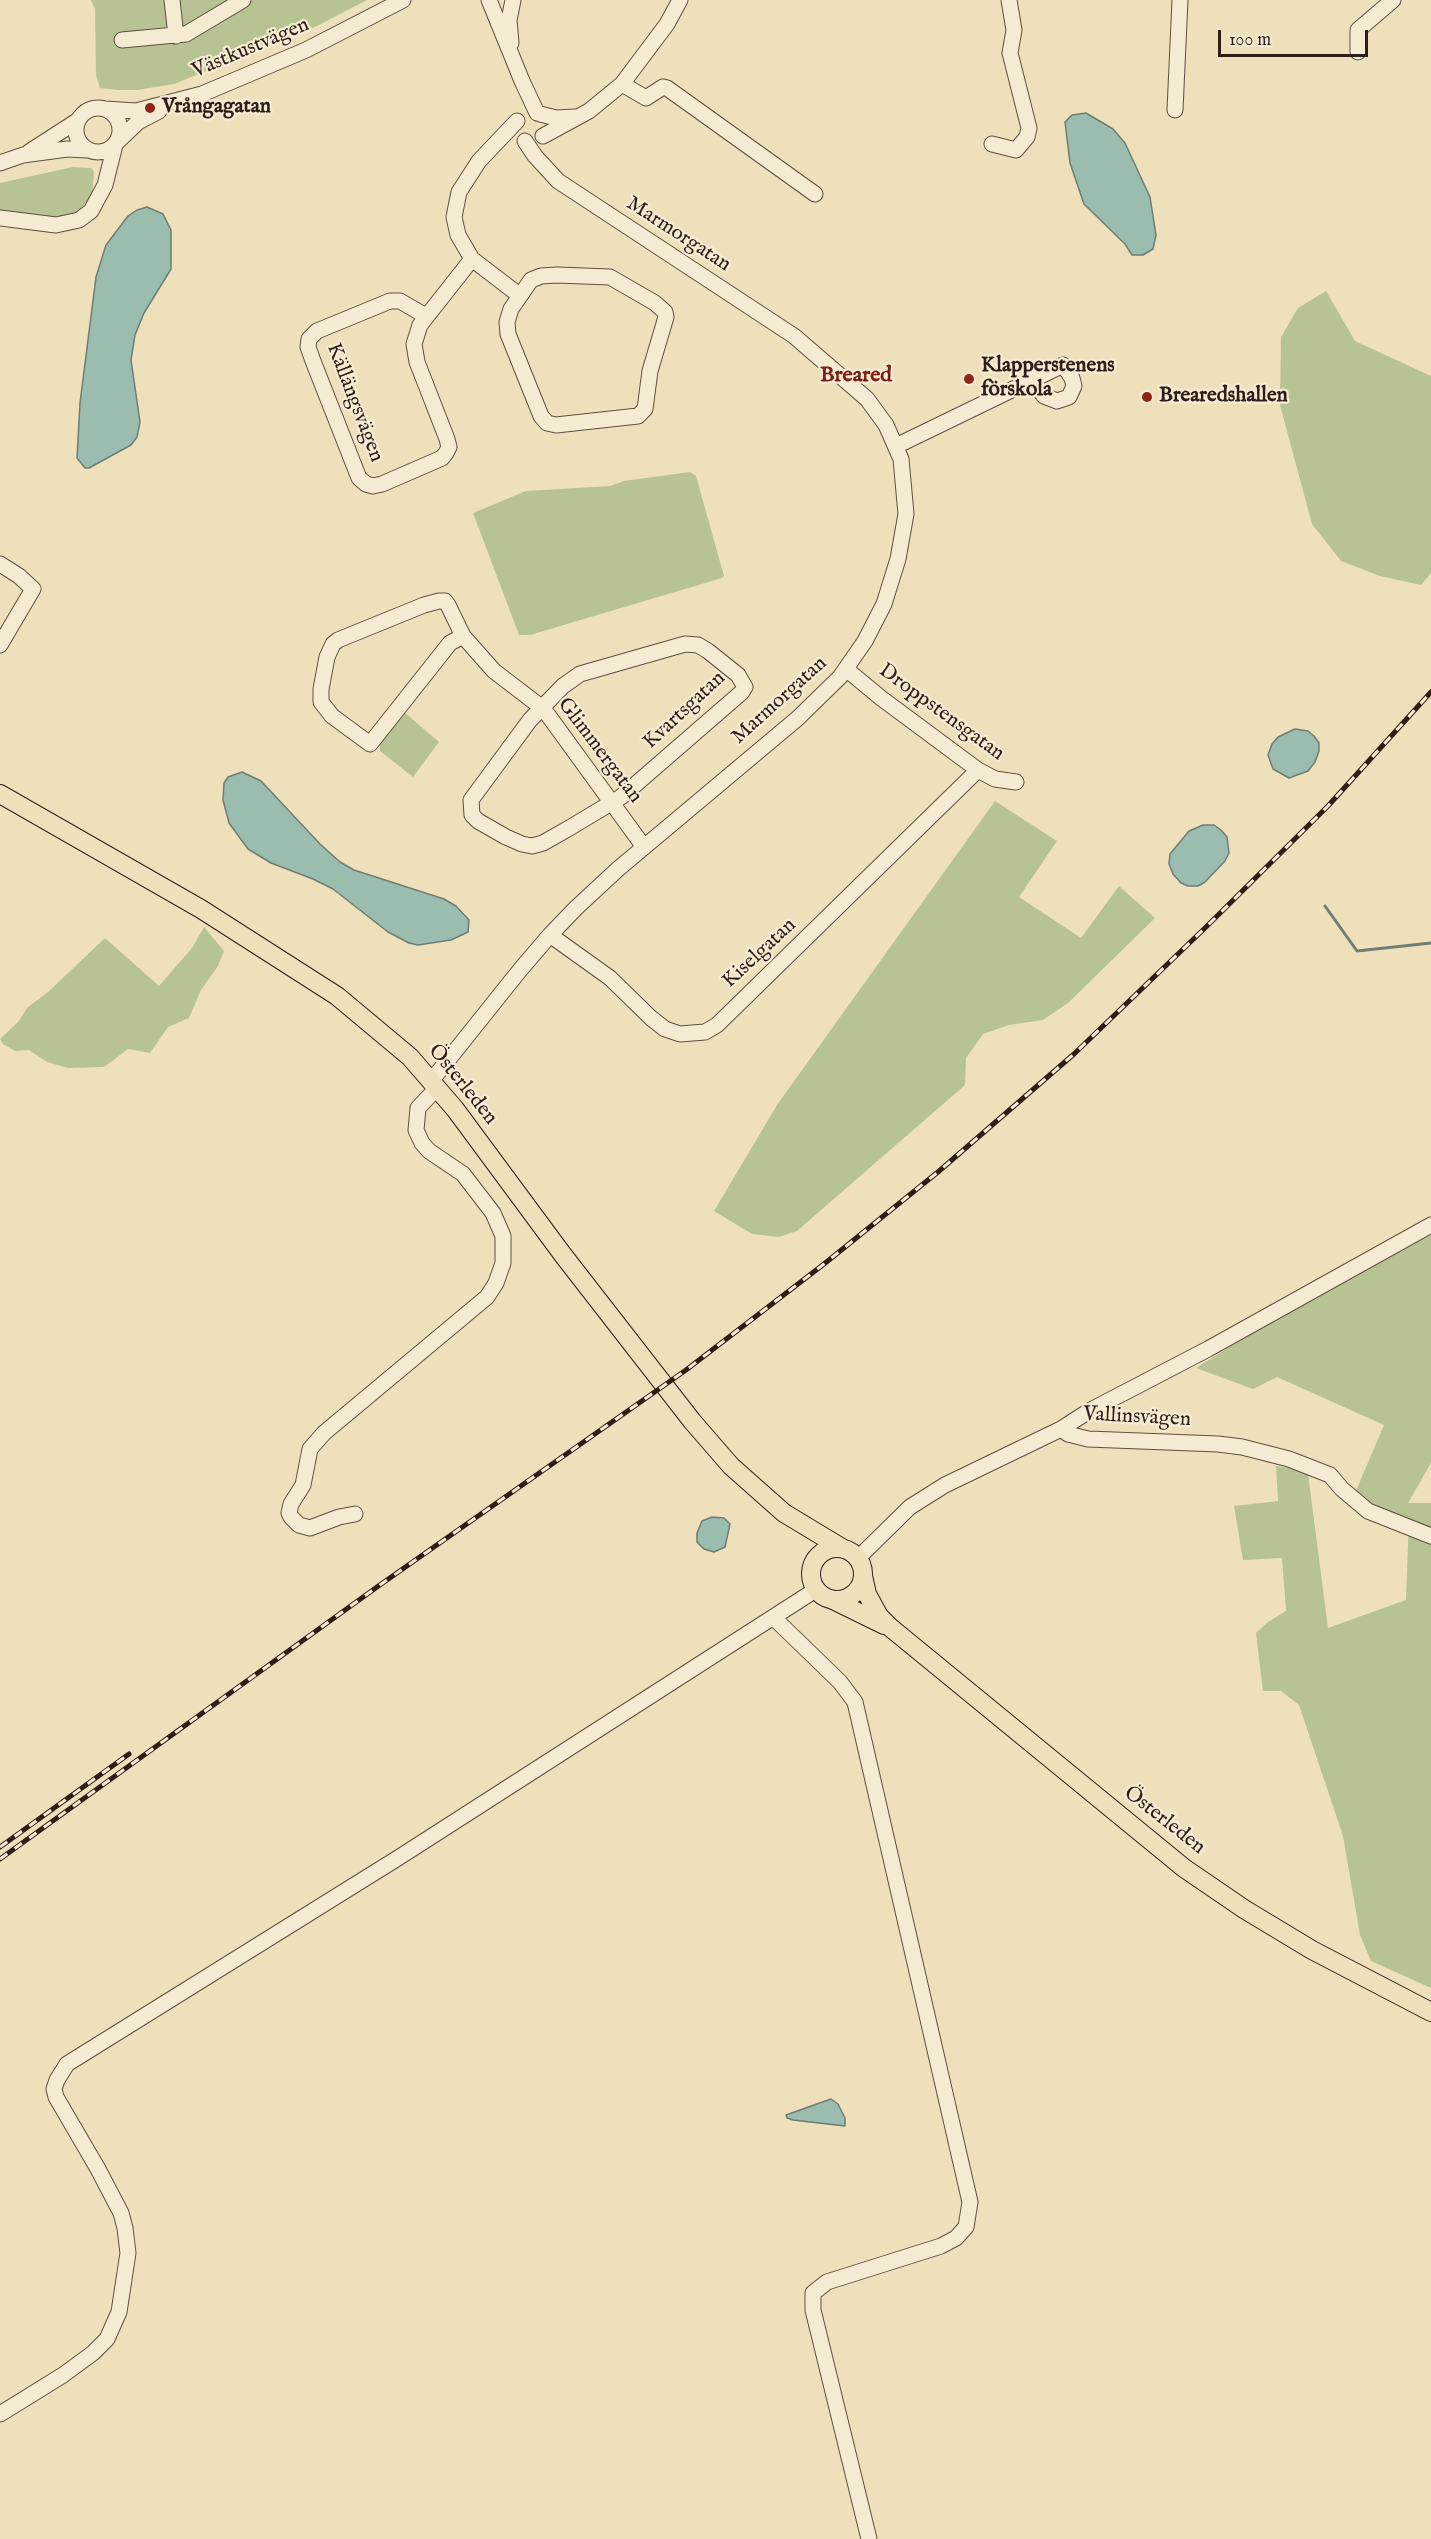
<!DOCTYPE html>
<meta charset="utf-8">
<style>
body{margin:0}
#map{position:relative;width:1431px;height:2539px;overflow:hidden;background:#efe0bc;font-family:"IM FELL English",serif}
canvas{display:block}
.scale{position:absolute;left:1218px;top:30px;width:150px;height:27px;box-sizing:border-box;border:3px solid #2f1e18;border-top:0;padding-left:8px;font-size:18px;line-height:21px;white-space:nowrap;color:#2f1e18;-webkit-text-stroke:4px #f5ebd3;paint-order:stroke}
</style>
<div id="map">
<canvas width="1431" height="2539"></canvas>
<div class="scale">100 m</div>
</div>
<script>
const ctx = document.querySelector('canvas').getContext('2d');
ctx.lineJoin = 'round';
function fill(path, color) {
  ctx.fillStyle = color;
  ctx.fill(path, 'evenodd');
}
function shape(rows) {
  const path = new Path2D();
  for (const r of rows) {
    if (r.length === 3) {
      path.moveTo(r[0] + r[2], r[1]);
      path.arc(r[0], r[1], r[2], 0, 2 * Math.PI);
      continue;
    }
    path.moveTo(r[0], r[1]);
    for (let i = 2; i < r.length; i += 2) path.lineTo(r[i], r[i + 1]);
  }
  return path;
}
function trace(path, color, width, dash) {
  ctx.strokeStyle = color;
  ctx.lineWidth = width;
  ctx.lineCap = dash ? 'butt' : 'round';
  ctx.setLineDash(dash || []);
  ctx.stroke(path);
}
function write(font, color, halo, rows, align = 'center') {
  ctx.font = font + ' "IM FELL English",serif';
  ctx.lineWidth = 4.5;
  ctx.setLineDash([]);
  ctx.textBaseline = 'middle';
  ctx.strokeStyle = halo;
  ctx.fillStyle = color;
  for (const [text, x, y, turn = 0] of rows) {
    ctx.save();
    ctx.translate(x, y);
    ctx.rotate((+turn || 0) * Math.PI / 180);
    ctx.textAlign = isNaN(turn) ? turn : align;
    if (halo) ctx.strokeText(text, 0, 0);
    ctx.fillText(text, 0, 0);
    ctx.restore();
  }
}
fill(shape([
 [91,0,367,0,317,26,174,84,137,90,118,90,100,88,96,75,95,9],
 [73,167,91,168,94,172,92,196,78,212,70,216,56,218,0,210,0,183],
 [1326,291,1355,341,1431,376,1431,573,1421,585,1380,576,1341,561,1312,524,1280,405,1281,337,1298,308],
 [690,472,696,476,724,576,722,578,530,635,519,635,473,513,526,491,610,486,624,481],
 [403,711,439,742,413,777,380,751,380,739],
 [995,801,1057,841,1019,897,1081,938,1119,886,1155,918,1068,1003,1043,1020,1009,1025,983,1034,966,1058,965,1085,797,1231,779,1237,752,1234,714,1211,777,1105],
 [204,927,224,951,218,966,201,990,189,1018,168,1027,150,1053,128,1049,104,1067,68,1068,47,1062,29,1050,15,1051,3,1044,0,1039,19,1021,27,1008,48,992,105,938,159,986,192,948],
 [1431,1235,1431,1463,1408,1503,1431,1503,1431,1988,1371,1961,1360,1935,1343,1836,1299,1705,1281,1691,1263,1691,1256,1633,1268,1622,1286,1611,1282,1558,1243,1560,1234,1506,1278,1501,1276,1466,1290,1468,1308,1474,1328,1628,1406,1600,1409,1518,1376,1508,1355,1493,1384,1425,1277,1377,1253,1389,1196,1368,1268,1323]
]), '#b7c392');
const water = shape([
 [1086,113,1113,129,1125,143,1150,197,1156,235,1153,249,1143,255,1132,255,1125,244,1084,204,1070,163,1065,122,1072,115,1086,113],
 [147,207,163,214,171,230,171,269,144,313,135,335,131,360,140,422,137,437,131,445,89,468,85,468,77,458,80,403,96,277,106,245,128,216,137,210,147,207],
 [1295,729,1308,731,1314,736,1319,743,1319,751,1315,762,1308,771,1289,778,1273,769,1268,755,1272,744,1278,737,1295,729],
 [242,772,261,781,320,844,340,862,354,870,444,899,456,906,469,920,468,932,451,940,418,945,409,943,388,932,333,889,313,879,271,863,248,849,229,823,223,800,224,783,228,777,242,772],
 [1203,825,1214,825,1221,830,1227,837,1229,853,1225,861,1205,882,1198,886,1188,886,1181,883,1173,874,1169,864,1170,854,1189,831,1203,825],
 [712,1517,724,1518,730,1524,725,1547,714,1552,704,1549,697,1542,697,1533,702,1521,712,1517],
 [831,2099,838,2104,845,2118,845,2126,793,2120,787,2118,786,2115,831,2099]
]);
fill(water, '#9abdaf');
trace(water, '#6f7d73', 1.5);
trace(shape([
 [1325,906,1357,951,1431,943]
]), '#6f7d73', 3);
const minor = shape([
 [172,0,176,36],
 [489,0,522,81,537,113],
 [122,40,186,34,243,0],
 [511,43,509,20,513,0],
 [1358,52,1358,30,1393,0],
 [622,84,646,98,663,87,667,88,815,194],
 [98,130,22],
 [105,109,136,111,202,94,306,50,403,0],
 [1175,110,1180,0],
 [540,114,556,118,575,117],
 [517,121,479,161,459,192,454,217,458,235,472,259,519,295],
 [543,136,589,111,622,84,667,24,680,0],
 [117,142,138,122,159,111],
 [992,144,1016,150,1027,137,1029,128,1010,53,1014,30,1009,0],
 [29,152,77,121],
 [0,163,23,155,67,149,87,150],
 [0,218,56,225,79,220,91,211,105,185,115,145],
 [557,275,610,277,655,303,665,312,666,317,650,371,645,409,638,416,556,425,547,423,541,416,508,334,507,322,511,309,531,280,541,276,557,275],
 [426,316,400,301,390,301,317,331,309,339,308,347,313,361,359,478,366,484,373,486,382,484,442,458,446,453,449,447,447,439,417,362,414,344,420,325,472,259],
 [896,446,1063,365,1072,378,1074,386,1069,397,1057,401,1044,396,1033,381],
 [0,564,19,576,33,589,0,645],
 [463,636,448,605,445,601,439,601,424,605,338,640,333,644,327,657,321,689,321,702,332,716,370,744,450,643,463,636,494,671,541,707,548,715,644,847],
 [685,644,698,645,708,651,738,675,745,687,742,692,621,797,571,827,543,843,532,846,522,844,506,837,478,821,472,815,471,800,530,720,563,686,580,674,685,644],
 [846,669,881,698,978,770,995,779,1016,782],
 [550,935,610,978,651,1018,665,1029,680,1034,705,1032,717,1025,978,770],
 [432,1080,520,970,550,935,576,908,618,869,798,718,840,677,865,641,884,604,898,559,906,514,901,459,886,425,867,399,794,336,558,181,535,156,525,141],
 [1061,1429,1068,1434,1088,1439,1218,1444,1242,1447,1289,1459,1330,1475,1342,1489,1368,1511,1431,1536],
 [355,1514,339,1517,310,1528,299,1525,291,1517,289,1513,291,1504,303,1485,310,1449,324,1433,487,1297,496,1283,503,1263,503,1236,493,1213,463,1174,429,1151,422,1143,416,1130,418,1108,438,1087],
 [858,1558,910,1507,945,1485,1061,1429,1089,1411,1208,1349,1431,1225],
 [774,1618,840,1682,855,1702,970,2202,966,2227,956,2238,941,2246,827,2282,813,2293,813,2310,869,2539],
 [0,2414,63,2375,93,2353,107,2339,119,2312,128,2253,125,2228,121,2213,98,2169,56,2097,54,2089,57,2080,67,2064,398,1858,817,1589]
]);
const major = shape([
 [0,794,201,909,337,996,410,1057,455,1109,563,1255,692,1421,731,1466,784,1513,842,1548],
 [837,1574,26],
 [863,1576,867,1594,879,1616,891,1628,1184,1868,1244,1909,1312,1950,1431,2012],
 [831,1599,884,1625]
]);
trace(minor, '#5f4e41', 17);
trace(major, '#2f1e18', 20);
trace(minor, '#f5ebd3', 15);
trace(major, '#efe0bc', 18);
const rail = shape([
 [0,1847,129,1754],
 [0,1859,377,1587,686,1370,824,1264,938,1172,1074,1054,1205,928,1328,806,1431,692]
]);
trace(rail, '#2f1e18', 5);
trace(rail, '#f5ebd3', 3, [9]);
for (const [x, y, r, color] of [
 [150,108,6,"#8f2418"],
 [969,379,6,"#8f2418"],
 [1147,397,6,"#8f2418"]
]) {
  const dot = new Path2D();
  dot.arc(x, y, r, 0, 2 * Math.PI);
  ctx.fillStyle = color;
  ctx.fill(dot);
  trace(dot, '#f5ebd3', 2);
}
write('21px', '#2f1e18', '#f5ebd3', [
 ["Västkustvägen",251,49,-23],
 ["Marmorgatan",678,235,33],
 ["Källängsvägen",354,403,69],
 ["Marmorgatan",780,701,-42],
 ["Kvartsgatan",685,711,-43],
 ["Droppstensgatan",941,713,36],
 ["Glimmergatan",599,751,53],
 ["Kiselgatan",760,954,-43],
 ["Österleden",462,1085,51],
 ["Vallinsvägen",1137,1418,3],
 ["Österleden",1164,1821,38]
]);
write('bold 21px', '#2f1e18', '#f5ebd3', [
 ["Vrångagatan",162,108],
 ["Klapperstenens",981,367],
 ["förskola",981,391],
 ["Brearedshallen",1159,397]
], 'left');
write('bold 22px', '#7a1f14', '#f5ebd3', [
 ["Breared",856,376]
]);
</script>
